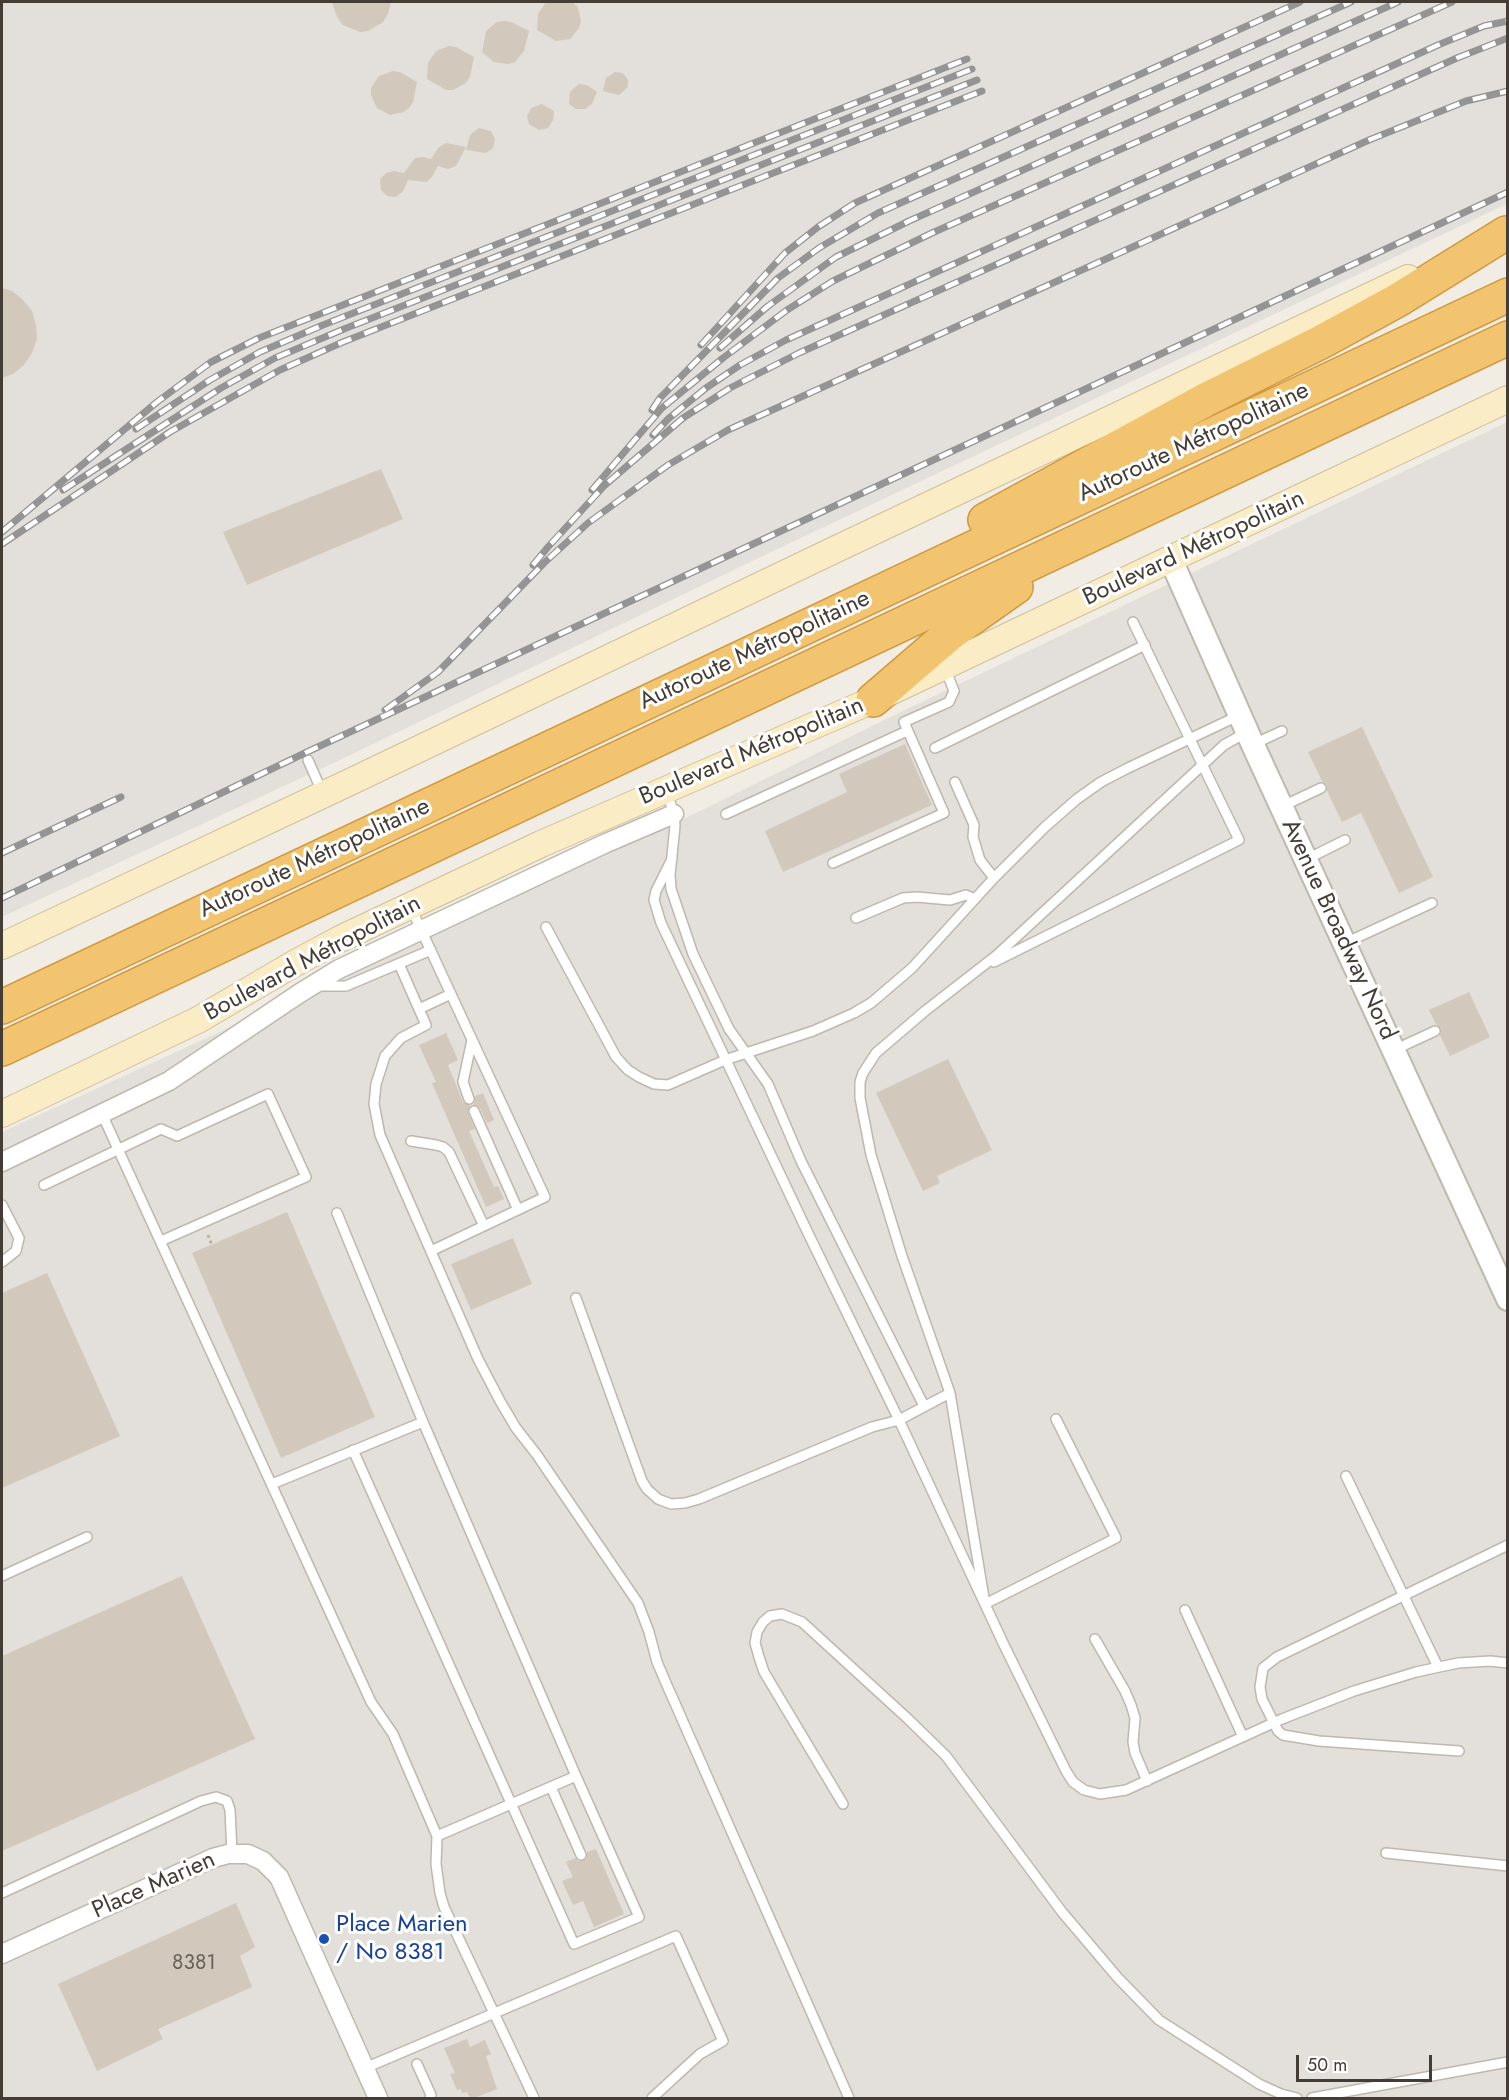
<!DOCTYPE html>
<meta charset="utf-8">
<style>
body{margin:0}
#map{position:relative;width:1509px;height:2100px;overflow:hidden;background:#f1ede5;font-family:Jost,sans-serif}
canvas{display:block}
.frame{position:absolute;inset:0;border:3px solid #433d35;pointer-events:none}
.scale{position:absolute;left:1296px;top:2055px;width:136px;height:27px;box-sizing:border-box;border:3px solid #433d35;border-top:0;padding-left:8px;font-size:18px;line-height:21px;white-space:nowrap;color:#433d35;-webkit-text-stroke:4px #fff;paint-order:stroke}
</style>
<div id="map">
<canvas width="1509" height="2100"></canvas>
<div class="frame"></div>
<div class="scale">50 m</div>
</div>
<script>
const ctx = document.querySelector('canvas').getContext('2d');
ctx.lineJoin = 'round';
function fill(path, color) {
  ctx.fillStyle = color;
  ctx.fill(path, 'evenodd');
}
function shape(rows) {
  const path = new Path2D();
  for (const r of rows) {
    path.moveTo(r[0], r[1]);
    for (let i = 2; i < r.length; i += 2) path.lineTo(r[i], r[i + 1]);
  }
  return path;
}
function trace(path, color, width, dash) {
  ctx.strokeStyle = color;
  ctx.lineWidth = width;
  ctx.lineCap = dash ? 'butt' : 'round';
  ctx.setLineDash(dash || []);
  ctx.stroke(path);
}
function write(font, color, halo, rows, align = 'center') {
  ctx.font = font + ' Jost,sans-serif';
  ctx.lineWidth = 6;
  ctx.setLineDash([]);
  ctx.textBaseline = 'middle';
  ctx.strokeStyle = halo;
  ctx.fillStyle = color;
  for (const [text, x, y, turn = 0] of rows) {
    ctx.save();
    ctx.translate(x, y);
    ctx.rotate((+turn || 0) * Math.PI / 180);
    ctx.textAlign = isNaN(turn) ? turn : align;
    if (halo) ctx.strokeText(text, 0, 0);
    ctx.fillText(text, 0, 0);
    ctx.restore();
  }
}
fill(shape([
 [2,2,1507,2,1507,204,767,554,340,760,2,917],
 [1507,422,1507,2098,2,2098,2,1132,692,815,882,721]
]), '#e3dfda');
fill(shape([
 [332,2,391,2,388,14,383,22,368,31,360,32,343,25,337,17],
 [546,2,572,2,578,7,581,21,579,28,570,39,556,41,537,30,538,14],
 [504,21,511,22,529,31,524,51,515,62,508,64,494,62,482,52,486,31,497,22],
 [449,46,456,47,474,57,470,77,466,83,453,90,446,90,427,79,428,63,436,51],
 [393,71,400,72,417,82,413,102,409,108,404,112,390,115,377,108,371,95,371,88,379,76],
 [615,72,623,73,628,80,628,87,619,95,603,91,606,78],
 [579,84,587,85,597,92,592,104,585,109,576,109,569,104,570,92],
 [542,104,554,111,553,120,548,128,539,130,529,124,527,116,531,108],
 [479,128,491,131,495,139,493,148,486,153,466,150,470,135],
 [446,143,466,147,456,166,448,169,438,166,432,177,426,182,408,180,403,191,396,197,387,196,381,190,380,179,386,173,394,171,404,173,415,158,423,157,431,159,439,147],
 [2,288,12,291,23,300,32,311,36,325,37,339,32,353,24,365,13,374,2,378],
 [381,469,403,519,247,585,223,532],
 [1362,727,1433,877,1399,893,1361,813,1342,822,1327,791,1327,785,1322,781,1308,752],
 [905,744,932,805,783,872,765,831,847,792,839,774],
 [1469,992,1490,1037,1450,1056,1440,1035,1441,1029,1436,1024,1429,1010],
 [446,1033,458,1060,448,1065,463,1102,470,1106,468,1113,475,1129,469,1131,494,1187,498,1186,504,1199,486,1207,432,1083,436,1082,419,1045],
 [948,1059,992,1150,937,1176,940,1183,923,1191,876,1093],
 [483,1093,494,1120,487,1123,480,1108,473,1105,475,1101,475,1096],
 [287,1212,375,1417,281,1458,192,1253],
 [513,1238,532,1284,471,1310,451,1264],
 [47,1273,120,1436,2,1488,2,1293],
 [182,1576,255,1739,2,1851,2,1656],
 [596,1849,624,1914,594,1927,583,1901,573,1905,562,1881,573,1877,566,1862,575,1858,578,1861,583,1861,587,1858,587,1852],
 [236,1903,255,1947,240,1956,252,1987,158,2029,163,2039,97,2071,58,1984],
 [467,2039,470,2047,485,2040,491,2054,486,2056,497,2089,474,2098,470,2098,467,2092,462,2093,461,2089,457,2090,450,2074,455,2073,444,2048]
]), '#d2c9bc');
const service = shape([
 [1254,744,1282,731],
 [935,748,1145,645],
 [308,760,323,794],
 [955,782,974,825,973,837,980,860,994,878],
 [667,793,674,814,675,826,670,875,671,889,693,954,729,1029,768,1084,801,1161,924,1406],
 [1283,806,1321,788],
 [726,814,907,731],
 [672,859,656,891,654,900,661,923,807,1231,899,1420,950,1393,902,1256,871,1155,860,1098,860,1082,863,1073,876,1053,925,1011,997,955,1224,745,1247,732],
 [1307,859,1345,840],
 [833,863,944,813,904,722,949,702,954,691,945,668],
 [411,908,545,1197,431,1251],
 [856,918,903,898,917,897,950,900,966,895,975,899],
 [546,927,616,1057,628,1070,639,1077,654,1084,668,1085,725,1060,813,1031,854,1013,871,1003,912,968,994,878,1045,827,1077,799,1101,782,1128,768,1240,715],
 [1345,943,1432,903],
 [994,962,1239,840,1133,622],
 [399,964,426,1025,401,1038,385,1056,376,1084,374,1104,380,1135,478,1359,500,1401,516,1428,537,1455,638,1603,649,1632,657,1662,666,1683,849,2098],
 [317,986,346,986,431,950],
 [419,1009,451,994],
 [1394,1050,1435,1031],
 [469,1099,463,1082,472,1040],
 [474,1111,518,1210],
 [102,1114,371,1702,393,1734,437,1836,436,1864,440,1893,444,1907,534,2098],
 [411,1141,436,1145,443,1147,449,1152,484,1226],
 [44,1185,161,1129,177,1136,268,1094,306,1177,161,1241],
 [2,1205,19,1238,16,1251,2,1262],
 [576,1298,642,1481,647,1489,658,1499,671,1504,685,1503,699,1499,872,1427,899,1420,1004,1645,1066,1771,1073,1782,1084,1790,1100,1794,1126,1790,1282,1719,1354,1691,1416,1672,1458,1663,1490,1661,1508,1663],
 [950,1393,985,1604,1116,1538,1056,1419],
 [423,1422,576,1776,437,1836],
 [353,1450,574,1944,639,1917,576,1776],
 [1346,1476,1438,1667],
 [272,1484,423,1422,337,1213],
 [2,1576,87,1537],
 [1185,1610,1243,1737],
 [1095,1639,1125,1691,1131,1705,1135,1718,1133,1742,1135,1753,1147,1781],
 [1459,1751,1319,1741,1283,1735,1278,1731,1262,1699,1260,1687,1263,1668,1277,1657,1508,1545],
 [551,1787,581,1855],
 [843,1804,764,1672,759,1657,755,1643,757,1632,763,1622,770,1616,782,1614,802,1622,907,1718,946,1756,1062,1912,1118,1978,1159,2020,1259,2084,1281,2094,1297,2098],
 [1386,1853,1508,1866],
 [2,1893,201,1801,216,1797,227,1801,230,1810,232,1853],
 [417,2064,431,2095,430,2098],
 [365,2068,676,1936,723,2041,700,2054,652,2098],
 [1312,2098,1508,2062]
]);
const minor = shape([
 [2,1162,169,1081,300,993,339,969,604,844,674,814],
 [2,1954,213,1858,228,1854,248,1854,263,1861,279,1877,378,2098]
]);
const tertiary = shape([
 [1171,560,1253,745,1508,1299]
]);
const secondary = shape([
 [2,946,350,782,830,552,1408,278],
 [2,1114,198,1020,297,962,340,939,541,844,873,700,1508,399]
]);
const motorway = shape([
 [985,520,1207,399,1321,342,1398,300,1506,233],
 [873,700,952,632,1016,587],
 [2,1007,1508,295],
 [2,1049,1508,338]
]);
trace(service, '#bfb8ac', 12);
trace(minor, '#bfb8ac', 21);
trace(tertiary, '#bfb8ac', 26);
trace(secondary, '#cebf98', 28);
trace(motorway, '#d09940', 36);
trace(shape([
 [208,1235,212,1245]
]), '#bcb09b', 3, [3, 3]);
trace(service, '#fff', 9);
trace(minor, '#fff', 18);
trace(tertiary, '#fff', 22);
trace(secondary, '#faedc6', 26);
trace(motorway, '#f2c46f', 33);
const rail = shape([
 [701,345,785,253,818,227,855,203,1300,2],
 [720,348,768,306,836,257,909,221,1398,2],
 [652,410,660,398,778,278,819,248,878,213,1351,2],
 [136,429,210,380,260,352,323,325,972,69],
 [653,435,668,419,706,388,740,365,786,340,1438,45,1484,26,1508,21],
 [63,490,221,388,275,358,344,329,977,80],
 [592,490,662,408,723,358,787,310,833,281,932,233,1452,2],
 [2,532,157,402,211,362,259,338,967,59],
 [2,544,170,432,280,370,343,342,982,91],
 [533,565,548,547,605,485,683,418,730,388,799,353,1457,58,1508,38],
 [385,710,438,672,545,562,588,523,668,465,728,430,1369,140,1466,101,1508,91],
 [2,853,121,797],
 [2,898,307,752,1508,192]
]);
trace(rail, '#949494', 7);
trace(rail, '#fff', 4.5, [14]);
for (const [x, y, r, color] of [
 [324,1939,6,"#1a4fb4"]
]) {
  const dot = new Path2D();
  dot.arc(x, y, r, 0, 2 * Math.PI);
  ctx.fillStyle = color;
  ctx.fill(dot);
  trace(dot, '#fff', 2);
}
write('21px', '#676057', null, [
 ["8381",194,1964]
]);
write('24px', '#433d35', '#fff', [
 ["Autoroute Métropolitaine",1194,443,-25],
 ["Boulevard Métropolitain",1194,549,-25],
 ["Autoroute Métropolitaine",755,651,-25],
 ["Boulevard Métropolitain",752,752,-23],
 ["Autoroute Métropolitaine",315,859,-25],
 ["Avenue Broadway Nord",1338,930,65],
 ["Boulevard Métropolitain",313,959,-28],
 ["Place Marien",154,1886,-24]
]);
write('24px', '#164399', '#fff', [
 ["Place Marien",336,1925],
 ["/ No 8381",336,1953]
], 'left');
</script>
